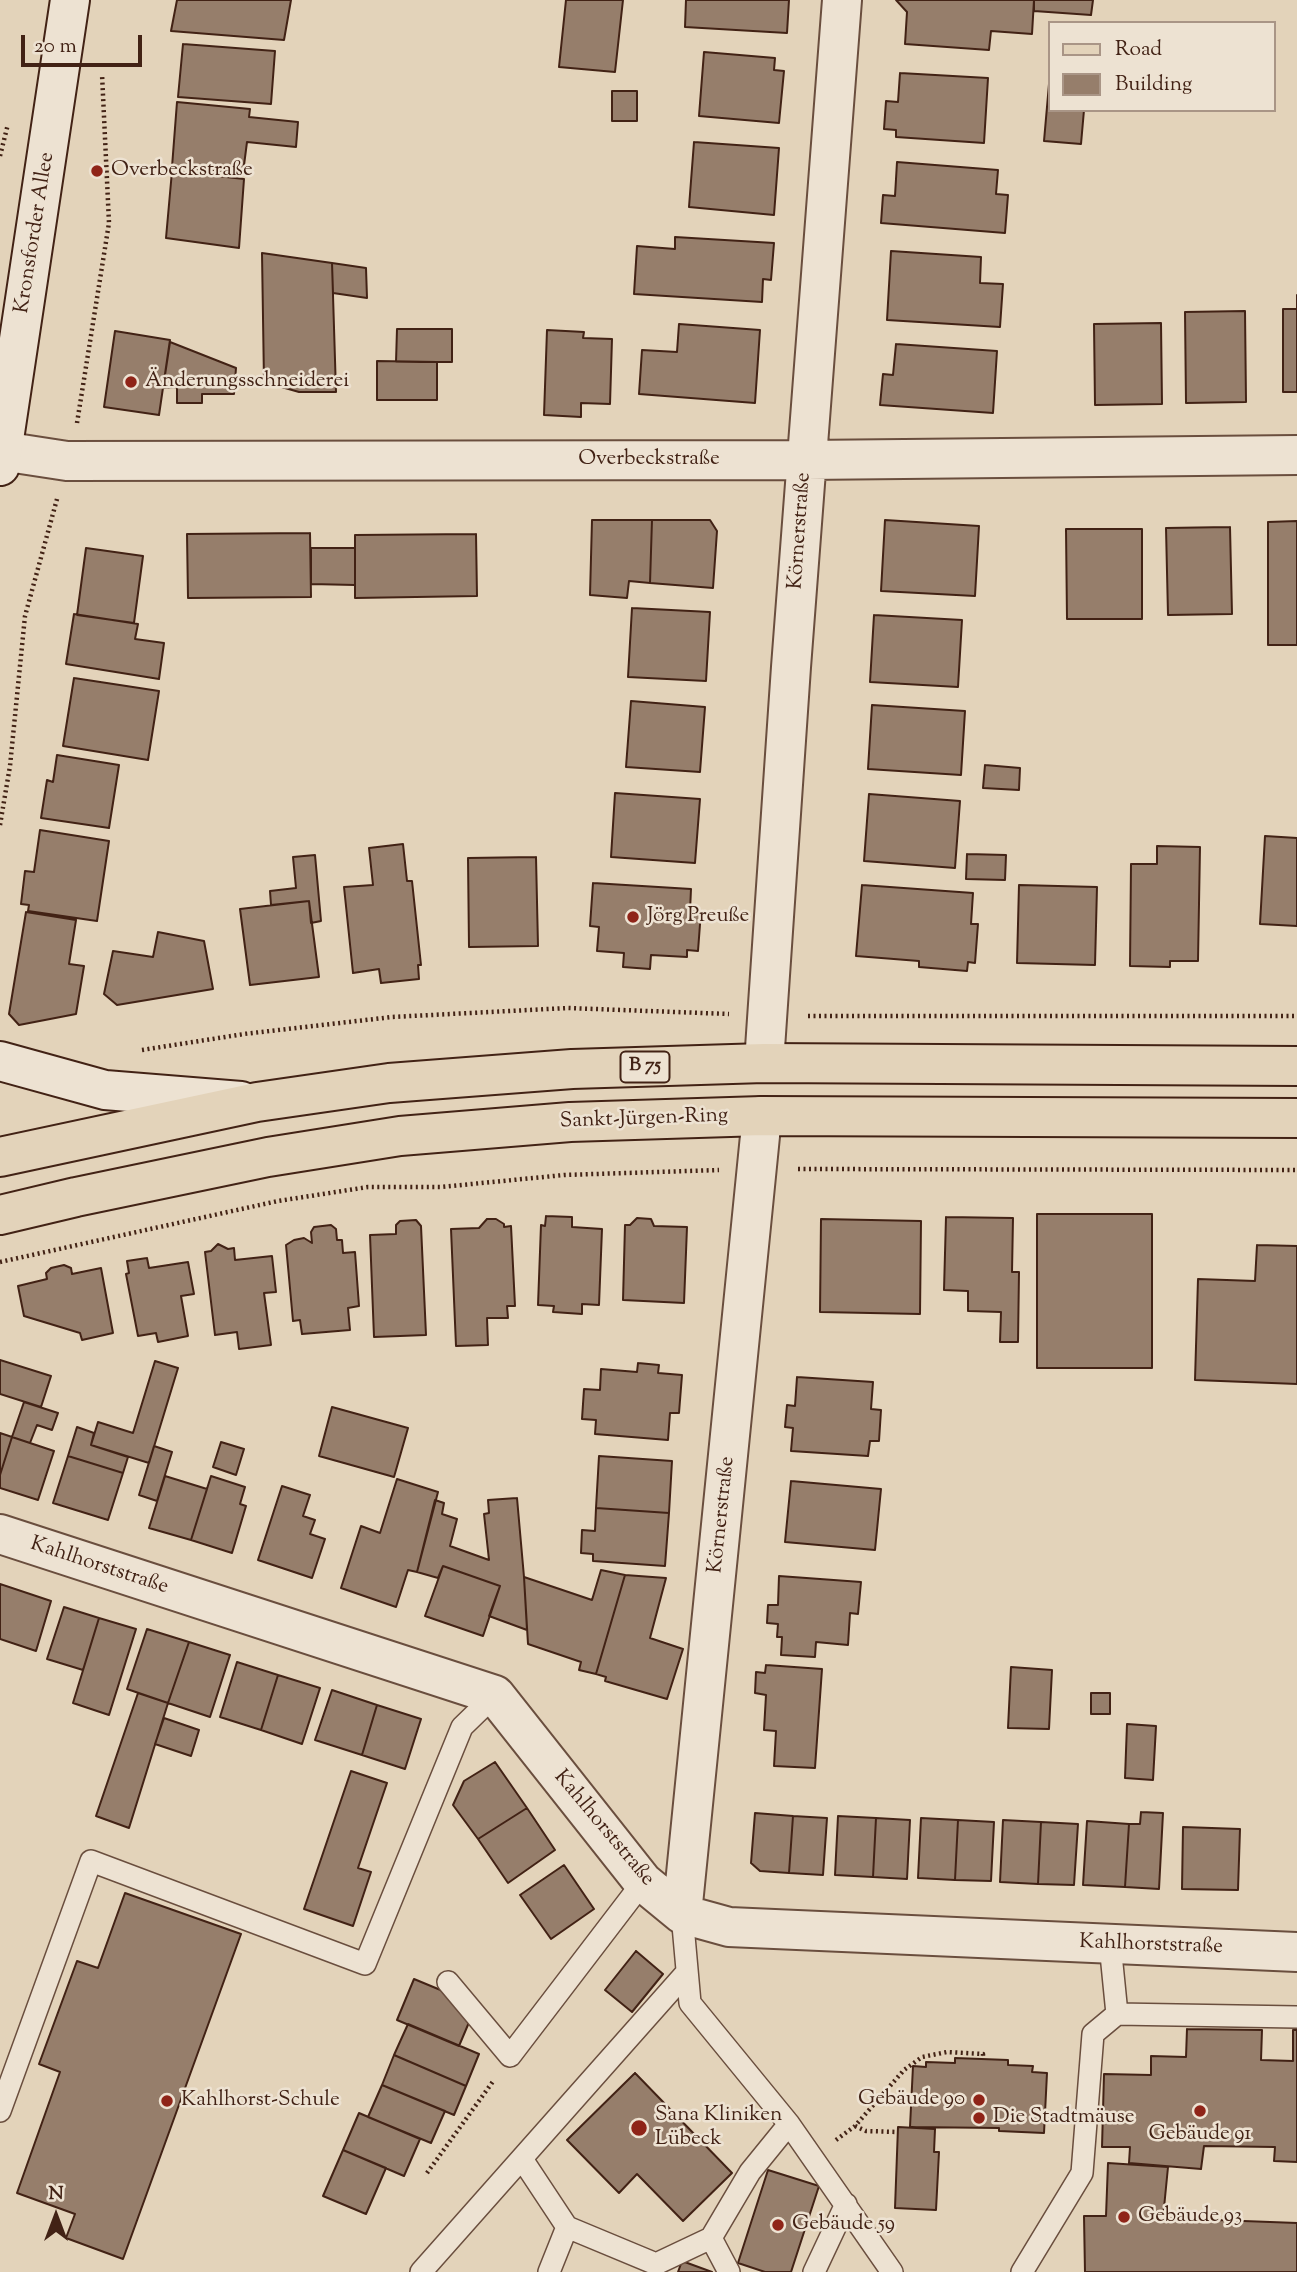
<!DOCTYPE html>
<meta charset="utf-8">
<style>
body{margin:0}
#map{position:relative;width:1297px;height:2272px;overflow:hidden;background:#e3d3ba;font-family:"Sorts Mill Goudy",serif}
canvas{display:block}
.legend{position:absolute;left:1048px;top:21px;width:228px;height:91px;box-sizing:border-box;background:#ede2d2;border:2px solid #a99586;margin:0;padding:9px 12px;list-style:none;font-size:21px;color:#422215}
.legend li{display:flex;align-items:center;gap:14px;height:35px}
.legend b{width:35px;border:2px solid #a99586}
.north{position:absolute;left:21px;top:2181px;width:70px;height:70px;-webkit-text-stroke:5px #ede2d2;paint-order:stroke;rotate:0deg;font-size:19px;font-weight:700;line-height:28px;text-align:center;color:#422215}
.north::after{content:'';display:block;margin:auto;width:24px;height:32px;background:#422215;clip-path:polygon(50% 0,100% 100%,50% 72%,0 100%)}
.scale{position:absolute;left:21px;top:35px;width:121px;height:32px;box-sizing:border-box;border:4px solid #422215;border-top:0;padding-left:9px;font-size:21px;line-height:24px;white-space:nowrap;color:#422215;-webkit-text-stroke:5px #ede2d2;paint-order:stroke}
</style>
<div id="map">
<canvas width="1297" height="2272"></canvas>
<ul class="legend">
<li><b style="height:9px;background:#e3d3ba"></b>Road</li>
<li><b style="height:19px;background:#967e6b"></b>Building</li>
</ul>
<div class="north">N</div>
<div class="scale">20 m</div>
</div>
<script>
const ctx = document.querySelector('canvas').getContext('2d');
ctx.lineJoin = 'round';
function fill(path, color) {
  ctx.fillStyle = color;
  ctx.fill(path, 'evenodd');
}
function shape(rows) {
  const path = new Path2D();
  for (const r of rows) {
    path.moveTo(r[0], r[1]);
    for (let i = 2; i < r.length; i += 2) path.lineTo(r[i], r[i + 1]);
  }
  return path;
}
function trace(path, color, width, dash) {
  ctx.strokeStyle = color;
  ctx.lineWidth = width;
  ctx.lineCap = dash ? 'butt' : 'round';
  ctx.setLineDash(dash || []);
  ctx.stroke(path);
}
function write(font, color, halo, rows, align = 'center') {
  ctx.font = font + ' "Sorts Mill Goudy",serif';
  ctx.lineWidth = 5;
  ctx.setLineDash([]);
  ctx.textBaseline = 'middle';
  ctx.strokeStyle = halo;
  ctx.fillStyle = color;
  for (const [text, x, y, turn = 0] of rows) {
    ctx.save();
    ctx.translate(x, y);
    ctx.rotate((+turn || 0) * Math.PI / 180);
    ctx.textAlign = isNaN(turn) ? turn : align;
    if (halo) ctx.strokeText(text, 0, 0);
    ctx.fillText(text, 0, 0);
    ctx.restore();
  }
}
const building = shape([
 [177,0,291,0,284,40,171,31,177,0],
 [566,0,623,0,615,72,559,67,566,0],
 [686,0,789,0,787,33,685,27,686,0],
 [896,0,1034,0,1032,34,991,31,989,50,905,44,907,12,896,0],
 [1034,0,1093,0,1091,15,1034,11,1034,0],
 [183,44,275,51,271,104,178,97,183,44],
 [704,52,775,58,774,70,784,71,779,123,699,116,704,52],
 [900,73,988,78,984,143,896,137,896,130,884,129,886,101,898,102,900,73],
 [1049,84,1050,110,1084,110,1081,144,1044,141,1049,84],
 [612,91,637,91,637,121,612,121,612,91],
 [177,102,250,109,249,117,298,122,296,147,247,142,243,173,172,167,177,102],
 [694,142,779,148,774,215,689,207,694,142],
 [897,162,998,170,996,194,1008,195,1005,233,881,223,883,195,895,196,897,162],
 [172,171,244,179,239,248,166,238,172,171],
 [675,237,774,243,771,280,763,279,762,302,634,294,637,246,675,249,675,237],
 [891,251,981,257,980,283,1003,284,1000,327,887,320,891,251],
 [262,253,332,263,336,392,299,392,264,382,262,253],
 [332,263,366,268,367,298,333,293,332,263],
 [1297,295,1297,392,1283,392,1283,309,1297,309,1297,295],
 [1245,311,1246,402,1186,403,1185,312,1245,311],
 [1161,323,1162,404,1095,405,1094,324,1161,323],
 [679,324,760,330,755,403,639,394,642,350,677,352,679,324],
 [397,329,452,329,452,362,396,362,397,329],
 [547,330,584,332,583,338,612,339,610,404,581,403,581,417,544,415,547,330],
 [115,331,170,340,159,415,104,407,115,331],
 [170,342,236,368,234,394,202,394,202,403,177,403,177,387,163,388,170,342],
 [896,344,997,351,993,413,880,405,883,374,893,375,896,344],
 [377,361,437,362,437,400,377,400,377,361],
 [592,520,652,520,650,583,629,581,627,598,590,595,592,520],
 [652,520,710,520,717,531,713,588,650,583,652,520],
 [885,520,979,526,975,596,881,591,885,520],
 [1297,521,1297,645,1268,645,1268,522,1297,521],
 [1230,527,1232,614,1168,615,1166,528,1230,527],
 [1066,529,1142,529,1142,619,1067,619,1066,529],
 [310,533,311,597,188,598,187,534,310,533],
 [476,534,477,596,355,598,355,535,476,534],
 [86,548,143,556,134,623,77,615,86,548],
 [311,548,355,548,355,585,311,584,311,548],
 [632,608,710,612,706,681,628,677,632,608],
 [74,614,138,624,135,639,164,643,159,679,66,664,74,614],
 [874,615,962,620,958,687,870,682,874,615],
 [74,678,159,691,148,760,63,746,74,678],
 [631,701,705,707,700,772,626,767,631,701],
 [872,705,965,711,961,775,868,769,872,705],
 [57,755,119,765,109,828,41,818,47,780,53,782,57,755],
 [985,765,1020,768,1019,790,983,788,985,765],
 [615,793,700,799,695,863,611,857,615,793],
 [869,794,960,801,955,868,864,861,869,794],
 [40,830,109,841,97,921,28,911,29,905,21,904,25,871,34,872,40,830],
 [1265,836,1297,838,1297,926,1260,924,1265,836],
 [403,844,407,881,412,881,421,965,418,965,419,979,381,983,379,969,353,973,344,887,373,885,369,848,403,844],
 [1157,846,1200,847,1198,961,1170,961,1170,967,1130,966,1131,864,1157,864,1157,846],
 [967,854,1006,855,1005,880,966,879,967,854],
 [315,855,321,921,311,923,309,901,271,905,270,891,296,888,293,857,315,855],
 [536,857,538,946,469,947,468,858,536,857],
 [593,883,691,889,690,911,701,911,698,951,687,950,687,957,651,955,650,969,623,967,624,953,597,951,599,927,590,926,593,883],
 [862,885,973,893,971,924,978,924,975,963,968,962,967,971,919,967,919,961,856,956,862,885],
 [1019,885,1097,887,1095,965,1017,963,1019,885],
 [309,901,319,977,250,985,240,909,309,901],
 [26,912,76,920,69,964,84,966,76,1014,19,1025,9,1014,26,912],
 [158,932,204,941,213,989,117,1005,104,994,113,951,153,957,158,932],
 [1037,1214,1152,1214,1152,1368,1037,1368,1037,1214],
 [546,1216,572,1217,572,1227,602,1229,599,1305,582,1304,582,1314,553,1312,554,1306,538,1305,541,1225,545,1226,546,1216],
 [946,1217,1013,1218,1012,1272,1019,1272,1018,1342,1000,1342,1001,1312,968,1311,968,1291,944,1290,946,1217],
 [637,1218,651,1219,654,1226,687,1227,684,1303,623,1300,625,1225,630,1225,637,1218],
 [487,1219,496,1219,504,1224,504,1227,511,1226,515,1306,507,1306,508,1318,487,1318,488,1345,456,1346,451,1229,479,1228,487,1219],
 [821,1219,921,1221,920,1314,820,1312,821,1219],
 [416,1220,421,1226,426,1335,374,1337,370,1235,396,1234,396,1225,400,1221,416,1220],
 [331,1225,336,1229,337,1240,342,1240,343,1253,355,1252,359,1306,348,1308,350,1330,302,1334,300,1320,293,1321,286,1245,294,1240,304,1238,312,1243,311,1232,314,1227,331,1225],
 [218,1244,228,1249,234,1248,235,1260,272,1256,276,1292,264,1293,271,1345,239,1349,237,1332,215,1335,205,1252,211,1251,218,1244],
 [1257,1245,1297,1246,1297,1384,1195,1380,1198,1279,1255,1281,1257,1245],
 [147,1258,149,1268,188,1262,194,1294,181,1296,188,1336,158,1342,156,1333,138,1336,126,1274,129,1273,127,1261,147,1258],
 [64,1265,71,1268,72,1274,101,1268,113,1333,82,1340,80,1333,24,1316,18,1286,47,1279,46,1273,51,1268,64,1265],
 [0,1360,51,1376,41,1407,0,1394,0,1360],
 [155,1361,178,1368,149,1463,91,1445,98,1422,133,1433,155,1361],
 [638,1363,659,1365,658,1373,682,1375,679,1413,670,1413,668,1440,595,1434,596,1420,582,1419,584,1389,600,1390,601,1369,637,1372,638,1363],
 [797,1377,873,1382,871,1409,881,1410,879,1441,870,1441,868,1456,791,1451,793,1428,785,1427,787,1405,795,1406,797,1377],
 [24,1402,58,1413,52,1430,37,1425,30,1443,12,1437,24,1402],
 [332,1407,408,1428,394,1477,319,1456,332,1407],
 [77,1427,94,1433,91,1445,128,1457,123,1473,68,1456,77,1427],
 [0,1433,12,1437,0,1475,0,1433],
 [12,1437,54,1451,38,1500,0,1488,0,1475,12,1437],
 [221,1442,244,1449,236,1475,213,1467,221,1442],
 [154,1446,172,1452,157,1501,139,1495,154,1446],
 [68,1456,123,1473,108,1520,53,1503,68,1456],
 [599,1456,672,1461,669,1513,596,1508,599,1456],
 [165,1476,207,1489,191,1540,149,1528,165,1476],
 [211,1476,245,1487,240,1504,246,1506,232,1553,191,1540,211,1476],
 [397,1479,438,1492,417,1572,408,1570,396,1607,341,1588,361,1526,380,1533,397,1479],
 [791,1481,881,1489,875,1550,785,1542,791,1481],
 [282,1486,310,1495,303,1516,315,1520,310,1534,325,1539,312,1578,258,1560,282,1486],
 [517,1498,524,1577,527,1630,489,1616,500,1586,443,1566,438,1578,417,1572,435,1500,444,1503,442,1514,457,1519,450,1546,489,1560,484,1514,489,1513,488,1500,517,1498],
 [596,1508,669,1513,665,1566,593,1561,593,1554,581,1553,582,1530,595,1531,596,1508],
 [443,1566,500,1586,483,1636,425,1616,443,1566],
 [601,1570,625,1575,596,1674,579,1670,581,1662,528,1644,524,1577,592,1600,601,1570],
 [625,1575,666,1578,650,1638,683,1649,667,1699,605,1681,606,1677,596,1674,625,1575],
 [779,1576,861,1582,858,1614,850,1613,848,1645,816,1642,815,1657,781,1655,782,1637,777,1637,778,1624,767,1623,768,1605,778,1605,779,1576],
 [0,1584,51,1601,36,1651,0,1639,0,1584],
 [64,1607,99,1618,83,1670,47,1659,64,1607],
 [99,1618,136,1629,109,1715,73,1703,99,1618],
 [147,1629,189,1642,168,1703,127,1689,147,1629],
 [189,1642,230,1655,210,1717,168,1703,189,1642],
 [237,1662,278,1675,261,1730,220,1717,237,1662],
 [766,1665,822,1669,815,1768,774,1766,776,1731,764,1730,766,1695,755,1693,756,1672,765,1673,766,1665],
 [1011,1667,1052,1670,1049,1729,1008,1728,1011,1667],
 [278,1675,320,1688,302,1744,261,1730,278,1675],
 [332,1690,377,1705,362,1755,315,1740,332,1690],
 [138,1693,168,1703,129,1828,96,1816,138,1693],
 [1091,1693,1110,1693,1110,1714,1091,1714,1091,1693],
 [377,1705,421,1719,405,1769,362,1755,377,1705],
 [164,1718,199,1730,191,1756,155,1744,164,1718],
 [1127,1724,1156,1726,1153,1780,1125,1778,1127,1724],
 [495,1762,527,1808,478,1839,453,1805,464,1781,495,1762],
 [351,1771,387,1783,358,1868,371,1872,353,1926,304,1909,351,1771],
 [527,1808,555,1850,508,1883,478,1839,527,1808],
 [1141,1812,1163,1813,1159,1889,1125,1887,1129,1824,1140,1824,1141,1812],
 [755,1813,793,1816,789,1873,760,1871,751,1863,755,1813],
 [793,1816,827,1818,823,1875,789,1873,793,1816],
 [838,1816,876,1818,873,1877,835,1875,838,1816],
 [876,1818,910,1820,907,1879,873,1877,876,1818],
 [921,1818,958,1820,955,1880,918,1878,921,1818],
 [958,1820,994,1822,991,1881,955,1880,958,1820],
 [1003,1820,1041,1822,1038,1884,1000,1882,1003,1820],
 [1087,1821,1129,1824,1125,1887,1083,1885,1087,1821],
 [1041,1822,1078,1824,1074,1885,1038,1884,1041,1822],
 [1183,1827,1240,1829,1238,1890,1182,1889,1183,1827],
 [564,1865,594,1909,551,1939,520,1895,564,1865],
 [125,1893,241,1934,123,2259,66,2238,75,2214,17,2193,60,2072,39,2064,77,1961,98,1968,125,1893],
 [636,1951,663,1974,632,2012,605,1990,636,1951],
 [414,1979,455,1996,470,2020,459,2046,397,2020,414,1979],
 [408,2024,479,2054,466,2086,394,2055,408,2024],
 [1187,2029,1262,2030,1261,2060,1293,2061,1293,2030,1297,2030,1297,2162,1274,2161,1275,2147,1204,2146,1201,2169,1129,2163,1130,2147,1102,2147,1104,2074,1151,2075,1151,2056,1186,2057,1187,2029],
 [394,2055,466,2086,454,2115,382,2085,394,2055],
 [955,2058,1008,2060,1008,2065,1033,2066,1032,2072,1047,2073,1044,2133,999,2131,999,2128,910,2127,913,2066,926,2067,926,2062,955,2063,955,2058],
 [635,2073,732,2173,683,2221,637,2174,619,2193,567,2140,635,2073],
 [382,2085,445,2111,431,2143,368,2117,382,2085],
 [359,2113,420,2139,404,2176,343,2150,359,2113],
 [898,2127,935,2129,934,2152,939,2152,936,2210,895,2208,898,2127],
 [343,2150,386,2168,366,2214,323,2196,343,2150],
 [1108,2163,1168,2167,1163,2218,1297,2223,1297,2272,1085,2272,1084,2216,1106,2216,1108,2163],
 [768,2170,819,2186,791,2272,765,2272,738,2263,768,2170],
 [682,2261,712,2272,678,2272,682,2261]
]);
fill(building, '#967e6b');
trace(building, '#422215', 2);
const lane = shape([
 [682,1914,690,2003,789,2124,892,2272],
 [1110,1944,1117,2014],
 [448,1982,510,2056,643,1882],
 [0,2111,91,1861,365,1964,462,1727,495,1695],
 [522,2159,567,2227,656,2264,711,2238,750,2172,789,2124],
 [711,2238,729,2272],
 [421,2272,687,1972],
 [549,2272,567,2227],
 [814,2272,846,2204],
 [1022,2272,1082,2173,1093,2034,1117,2014,1297,2017]
]);
const street = shape([
 [2,451,67,461,806,460,1297,455],
 [764,1063,791,667,842,0],
 [0,1534,495,1695,643,1882,682,1914,729,1927,1297,1952],
 [682,1914,762,1116]
]);
const secondary = shape([
 [0,466,70,0],
 [0,1061,105,1090,241,1101]
]);
const primary = shape([
 [0,1157,257,1102,389,1083,572,1069,764,1063,1297,1066],
 [0,1215,76,1197,268,1157,400,1136,570,1122,762,1116,1297,1118]
]);
trace(lane, '#6a4e3e', 24);
trace(street, '#6a4e3e', 42);
trace(secondary, '#422215', 42);
trace(primary, '#422215', 42);
trace(shape([
 [0,156,8,124],
 [77,423,109,223,102,74],
 [0,825,10,766,25,616,57,499],
 [808,1016,1297,1016],
 [142,1050,244,1034,392,1017,568,1008,729,1014],
 [798,1169,1297,1170],
 [0,1262,278,1201,368,1187,441,1187,564,1175,719,1170],
 [855,2126,866,2131,898,2132],
 [836,2140,855,2126,904,2070,922,2057,947,2052,983,2054,983,2059],
 [427,2173,494,2080]
]), '#422215', 4.5, [2, 3.5]);
trace(lane, '#ede2d2', 21);
trace(street, '#ede2d2', 38);
trace(secondary, '#ede2d2', 38);
trace(primary, '#e3d3ba', 38);
for (const [x, y, r, color] of [
 [97,171,7,"#8f2418"],
 [131,382,7,"#8f2418"],
 [633,917,7,"#8f2418"],
 [979,2100,7,"#8f2418"],
 [167,2101,7,"#8f2418"],
 [1200,2111,7,"#8f2418"],
 [979,2118,7,"#8f2418"],
 [639,2128,9,"#8f2418"],
 [1124,2217,7,"#8f2418"],
 [778,2225,7,"#8f2418"]
]) {
  const dot = new Path2D();
  dot.arc(x, y, r, 0, 2 * Math.PI);
  ctx.fillStyle = color;
  ctx.fill(dot);
  trace(dot, '#ede2d2', 2.5);
}
for (const [x, y, w] of [
 [645,1067,49]
]) {
  const box = new Path2D();
  box.roundRect(x - w / 2, y - 15.5, w, 31, 5);
  ctx.fillStyle = '#ede2d2';
  ctx.fill(box);
  trace(box, '#422215', 2);
}
write('bold 19px', '#422215', null, [
 ["B 75",645,1067]
]);
write('21px', '#422215', '#ede2d2', [
 ["Overbeckstraße",111,171],
 ["Änderungsschneiderei",145,382],
 ["Jörg Preuße",647,917],
 ["Gebäude 90",965,2100,"right"],
 ["Kahlhorst-Schule",181,2101],
 ["Sana Kliniken",655,2116],
 ["Lübeck",655,2140],
 ["Die Stadtmäuse",993,2118],
 ["Gebäude 91",1200,2135,"center"],
 ["Gebäude 93",1138,2217],
 ["Gebäude 59",792,2225]
], 'left');
write('21px', '#422215', '#ede2d2', [
 ["Kronsforder Allee",36,233,-81],
 ["Overbeckstraße",649,460],
 ["Körnerstraße",801,531,-86],
 ["Sankt-Jürgen-Ring",644,1120,-2],
 ["Körnerstraße",723,1515,-84],
 ["Kahlhorststraße",99,1567,18],
 ["Kahlhorststraße",603,1829,50],
 ["Kahlhorststraße",1151,1946,2]
]);
</script>
